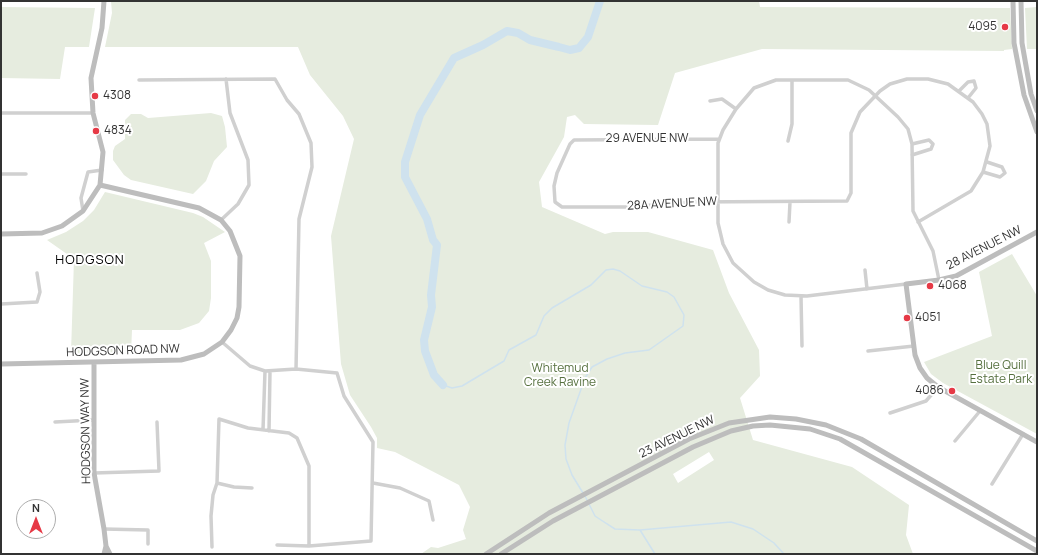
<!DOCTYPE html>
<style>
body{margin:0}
#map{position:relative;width:1038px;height:555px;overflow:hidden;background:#fff;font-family:Manrope,sans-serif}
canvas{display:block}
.frame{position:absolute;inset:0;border:2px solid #333;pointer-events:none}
.north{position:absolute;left:16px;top:499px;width:40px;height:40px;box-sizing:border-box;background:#fff;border:1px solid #adadad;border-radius:50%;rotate:0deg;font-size:11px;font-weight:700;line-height:16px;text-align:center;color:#333}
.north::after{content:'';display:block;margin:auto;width:14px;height:18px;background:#e63946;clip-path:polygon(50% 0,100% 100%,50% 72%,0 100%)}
</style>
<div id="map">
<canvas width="1038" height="555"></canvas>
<div class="frame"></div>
<div class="north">N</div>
</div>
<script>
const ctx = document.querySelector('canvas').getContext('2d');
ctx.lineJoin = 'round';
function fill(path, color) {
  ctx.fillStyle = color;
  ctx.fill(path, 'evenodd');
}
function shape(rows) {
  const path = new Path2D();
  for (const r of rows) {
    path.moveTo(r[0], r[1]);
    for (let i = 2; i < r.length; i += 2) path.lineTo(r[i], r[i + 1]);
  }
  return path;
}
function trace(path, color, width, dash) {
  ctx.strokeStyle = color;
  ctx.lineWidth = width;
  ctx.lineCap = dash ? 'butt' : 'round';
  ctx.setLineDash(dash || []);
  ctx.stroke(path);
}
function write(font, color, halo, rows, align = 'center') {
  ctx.font = font + ' Manrope,sans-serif';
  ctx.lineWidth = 4;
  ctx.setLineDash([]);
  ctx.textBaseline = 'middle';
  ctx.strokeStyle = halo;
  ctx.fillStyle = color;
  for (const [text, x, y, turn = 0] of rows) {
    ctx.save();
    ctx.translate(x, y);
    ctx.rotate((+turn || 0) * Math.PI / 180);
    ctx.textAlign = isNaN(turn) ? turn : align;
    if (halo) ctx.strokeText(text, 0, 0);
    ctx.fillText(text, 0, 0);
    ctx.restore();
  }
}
fill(shape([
 [111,1,759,1,760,7,1010,8,1012,49,1004,50,1004,51,762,49,675,73,658,125,584,124,575,115,567,117,564,137,539,182,542,207,605,234,613,232,648,232,713,250,729,293,759,350,760,376,740,398,753,440,852,467,909,505,906,535,913,554,421,554,431,547,438,548,466,539,463,530,470,507,459,485,395,452,377,448,377,438,371,427,350,395,341,364,331,236,354,139,343,116,310,75,298,47,105,47,112,13],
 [709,452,714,460,678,483,673,474],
 [1,7,95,8,89,47,65,47,60,79,1,78],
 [1037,7,1037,49,1027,49,1025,8],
 [211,113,222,116,225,127,227,147,214,161,206,181,193,194,131,180,124,175,113,160,113,151,115,146,125,139,125,120,131,114,141,114,148,118],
 [105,192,193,213,203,217,225,232,204,243,211,261,211,298,209,311,199,323,180,330,132,330,131,354,71,353,74,259,47,240,66,232,83,221,94,210],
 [1012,254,1037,296,1037,434,943,383,931,374,924,362,992,336,979,272]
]), '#e6ecdf');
trace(shape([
 [443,385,452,388,462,386,504,361,509,350,536,335,544,316,552,308,591,285,606,270,613,269,620,271,642,286,667,292,674,297,684,315,683,326,649,350,625,353,607,359,592,367,585,378,569,423,565,445,566,459,572,475,583,493],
 [585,496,595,516,601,520,615,529,640,530,655,554],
 [640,530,731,522,753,529,774,543,784,554]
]), '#cfe2ee', 1.5);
trace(shape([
 [443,385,434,375,425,351,424,340,432,307,431,295,437,245,433,240,427,219,405,177,405,162,420,115,454,58,483,45,507,31,518,33,530,40,559,47,570,50,579,48,588,37,600,1]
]), '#cfe2ee', 8);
trace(shape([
 [139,80,275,79,287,100,299,114,311,143,312,167,299,219,296,369],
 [959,91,968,82,974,81,976,88,968,98],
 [710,101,722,99,736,109],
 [1,113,93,113],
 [719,139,574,140,570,144,557,173,554,186,555,202,562,207,627,207,692,202,847,201,851,193,851,133,860,112,880,91,890,84,907,79,928,79,948,84,973,102,982,114,987,124,990,146,983,172,971,191,918,222],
 [788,141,792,124,792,80],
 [912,144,929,140,933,144,931,149,912,155],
 [983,172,1000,177,1005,173,1002,167,987,162],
 [1,174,26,174],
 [83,211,81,198,88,172,102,170],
 [221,220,238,204,249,185,248,160,230,113,226,79],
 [789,222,790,202],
 [865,270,867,289],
 [906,284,807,296,785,295,768,290,754,282,733,263,723,244,718,223,718,143,723,130,736,109,754,88,776,80,848,80,869,90,898,117,908,129,912,144,913,211,933,251,939,280],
 [801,296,802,346],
 [1,304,37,302,40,292,37,273],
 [222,342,250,366,265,371,296,369,337,373,344,396,373,442,371,541,309,546,277,545],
 [868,351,914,346],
 [890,413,926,401,938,387],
 [55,422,93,420],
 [263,430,265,371],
 [269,431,270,371],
 [955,441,980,411],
 [94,473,159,471,157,422],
 [217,483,234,487,252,488],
 [373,483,400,488,429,501,433,520],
 [992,484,1023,434],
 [104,529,148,530,148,544],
 [212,547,211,516,213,495,217,483,219,419,248,428,289,433,297,438,309,466,309,546]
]), '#d0d0d0', 3.5);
trace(shape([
 [1013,1,1014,43,1024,95,1037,132],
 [1021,1,1022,43,1031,94,1037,111],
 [1037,232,956,276,939,280,906,284,915,355,920,368,927,378,938,387,1037,442],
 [1,234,42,233,62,226,83,211,100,185,103,152,93,113,91,78,102,28,104,1],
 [94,362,94,473,104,529,106,546,104,554],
 [1,364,181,360,204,354,222,342,231,330,237,318,239,307,240,256,230,231,221,220,199,208,100,185],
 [106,546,110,554],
 [486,554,549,513,689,439,729,423,770,417,796,419,826,425,861,439,1037,541],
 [501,554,553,521,693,447,731,431,753,426,770,425,810,429,840,439,1037,551]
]), '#bdbdbd', 5);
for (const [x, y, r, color] of [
 [1005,27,4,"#e63946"],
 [95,96,4,"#e63946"],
 [96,131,4,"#e63946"],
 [930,286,4,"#e63946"],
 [907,318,4,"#e63946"],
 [952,391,4,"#e63946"]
]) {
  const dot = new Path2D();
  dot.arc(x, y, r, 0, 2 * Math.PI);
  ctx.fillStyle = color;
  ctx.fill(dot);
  trace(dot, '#fff', 1.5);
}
write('12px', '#333', '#fff', [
 ["4095",997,27,"right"],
 ["4308",103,96],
 ["4834",104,131],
 ["4068",938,286],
 ["4051",915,318],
 ["4086",944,391,"right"]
], 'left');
write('12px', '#333', '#fff', [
 ["29 AVENUE NW",647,139],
 ["28A AVENUE NW",672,204,-3],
 ["28 AVENUE NW",984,248,-27],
 ["HODGSON ROAD NW",123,351,-2],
 ["HODGSON WAY NW",86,431,-91],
 ["23 AVENUE NW",677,437,-26]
]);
write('12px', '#56703f', '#fff', [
 ["Blue Quill",1001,366],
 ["Estate Park",1001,380],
 ["Whitemud",560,369],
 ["Creek Ravine",560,383]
]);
ctx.letterSpacing = '1px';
write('13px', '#000', '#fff', [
 ["HODGSON",90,260]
]);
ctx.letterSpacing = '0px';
</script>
